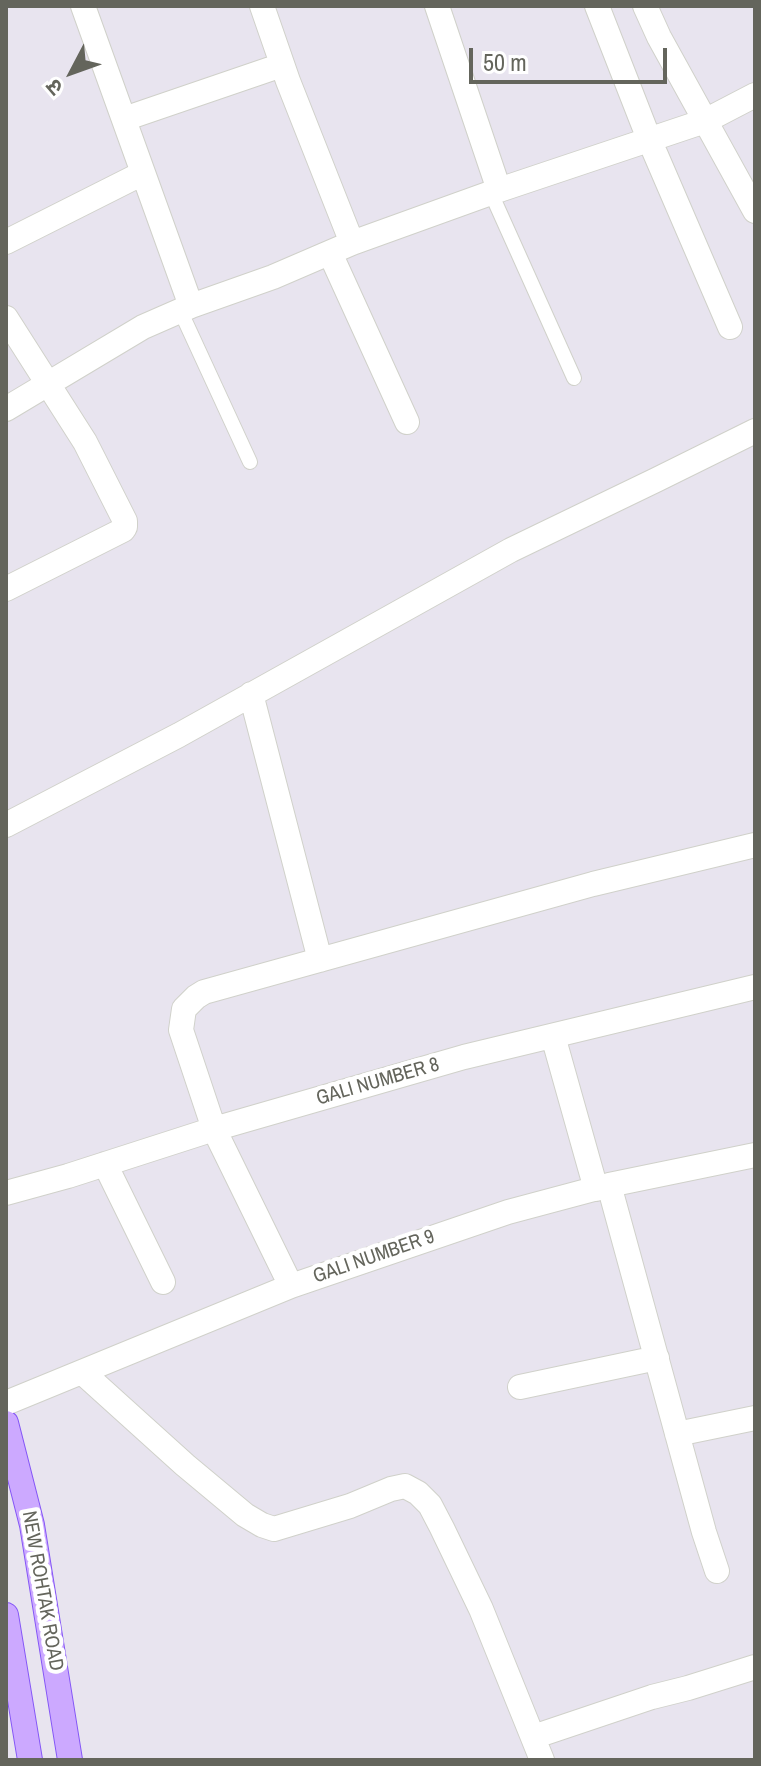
<!DOCTYPE html>
<meta charset="utf-8">
<style>
body{margin:0}
#map{position:relative;width:761px;height:1766px;overflow:hidden;background:#e8e4ef;font-family:"Archivo Narrow","Noto Sans Devanagari",sans-serif}
canvas{display:block}
.frame{position:absolute;inset:0;border:8px solid #64655c;pointer-events:none}
.north{position:absolute;left:32px;top:32px;width:80px;height:80px;-webkit-text-stroke:6px #fff;paint-order:stroke;rotate:229deg;font-size:22px;font-weight:700;line-height:32px;text-align:center;color:#64655c}
.north::after{content:'';display:block;margin:auto;width:28px;height:36px;background:#64655c;clip-path:polygon(50% 0,100% 100%,50% 72%,0 100%)}
.scale{position:absolute;left:469px;top:48px;width:198px;height:36px;box-sizing:border-box;border:4px solid #64655c;border-top:0;padding-left:10px;font-size:24px;line-height:28px;white-space:nowrap;color:#64655c;-webkit-text-stroke:6px #fff;paint-order:stroke}
</style>
<div id="map">
<canvas width="761" height="1766"></canvas>
<div class="frame"></div>
<div class="north">उ</div>
<div class="scale">50 m</div>
</div>
<script>
const ctx = document.querySelector('canvas').getContext('2d');
ctx.lineJoin = 'round';
function shape(rows) {
  const path = new Path2D();
  for (const r of rows) {
    path.moveTo(r[0], r[1]);
    for (let i = 2; i < r.length; i += 2) path.lineTo(r[i], r[i + 1]);
  }
  return path;
}
function trace(path, color, width, dash) {
  ctx.strokeStyle = color;
  ctx.lineWidth = width;
  ctx.lineCap = dash ? 'butt' : 'round';
  ctx.setLineDash(dash || []);
  ctx.stroke(path);
}
function write(font, color, halo, rows, align = 'center') {
  ctx.font = font + ' "Archivo Narrow",sans-serif';
  ctx.lineWidth = 8;
  ctx.setLineDash([]);
  ctx.textBaseline = 'middle';
  ctx.strokeStyle = halo;
  ctx.fillStyle = color;
  for (const [text, x, y, turn = 0] of rows) {
    ctx.save();
    ctx.translate(x, y);
    ctx.rotate((+turn || 0) * Math.PI / 180);
    ctx.textAlign = isNaN(turn) ? turn : align;
    if (halo) ctx.strokeText(text, 0, 0);
    ctx.fillText(text, 0, 0);
    ctx.restore();
  }
}
const service = shape([
 [491,193,574,378],
 [180,310,250,462]
]);
const minor = shape([
 [83,6,191,306],
 [262,6,288,81,352,243],
 [437,6,499,190],
 [597,6,649,139,730,327],
 [645,6,659,37,755,211],
 [124,119,282,65],
 [6,242,143,173],
 [330,253,407,422],
 [6,318,85,442,125,521,125,527,123,530,6,589],
 [6,409,143,327,191,306,273,277,352,243,499,190,705,121,755,95],
 [251,694,320,960],
 [6,825,179,735,511,550,656,480,755,431],
 [553,1036,596,1189],
 [105,1164,163,1282],
 [609,1185,704,1532,717,1571],
 [6,1193,68,1176,214,1129,464,1057,755,987],
 [291,1286,214,1129,181,1030,184,1009,196,997,204,992,593,884,755,845],
 [82,1372,185,1465,245,1515,262,1525,274,1529,350,1506,391,1489,405,1486,418,1493,430,1505,442,1528,481,1609,542,1760],
 [520,1387,657,1358],
 [6,1403,291,1286,508,1212,609,1185,755,1155],
 [677,1434,755,1418],
 [533,1737,652,1697,688,1688,755,1667]
]);
const primary = shape([
 [6,1423,32,1525,70,1760],
 [6,1615,30,1760]
]);
trace(service, '#d0d1ca', 16);
trace(minor, '#d0d1ca', 26);
trace(primary, '#8456f6', 26);
trace(service, '#fff', 14);
trace(minor, '#fff', 24);
trace(primary, '#cca9ff', 24);
write('20px', '#64655c', '#fff', [
 ["GALI NUMBER 8",378,1082,-16],
 ["GALI NUMBER 9",374,1257,-19],
 ["NEW ROHTAK ROAD",42,1591,80]
]);
</script>
